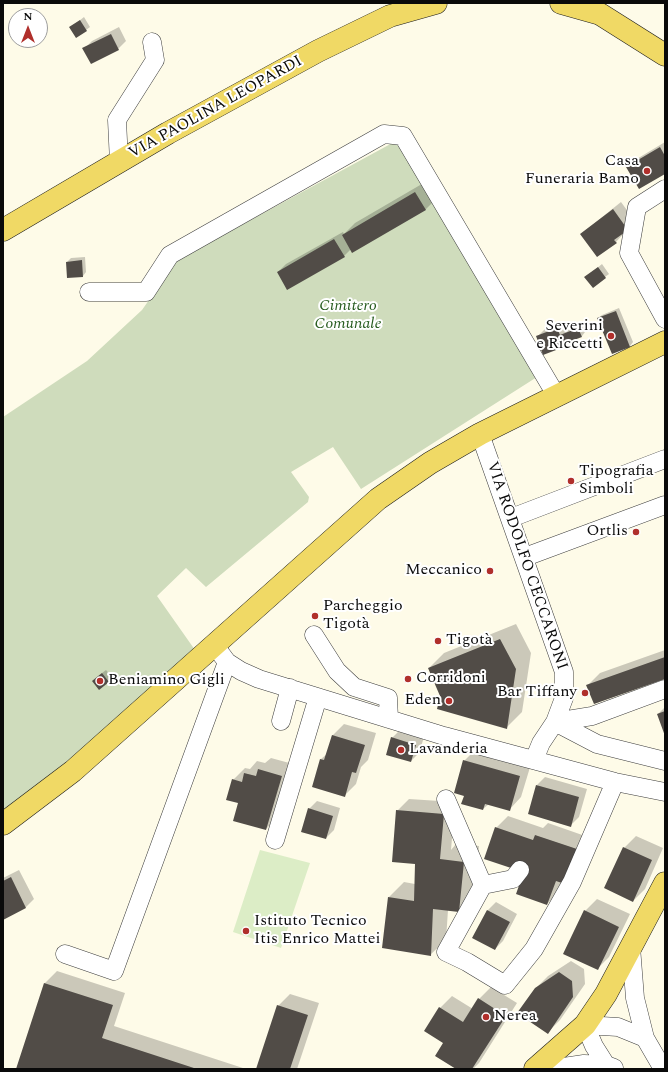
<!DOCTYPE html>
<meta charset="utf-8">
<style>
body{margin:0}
#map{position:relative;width:668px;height:1072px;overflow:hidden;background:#fefbe8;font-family:Spectral,serif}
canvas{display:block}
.frame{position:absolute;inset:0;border:4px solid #0a0a0a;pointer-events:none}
.north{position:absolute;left:8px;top:8px;width:40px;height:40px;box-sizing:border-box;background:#fff;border:1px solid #9d9d9d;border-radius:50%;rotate:0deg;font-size:11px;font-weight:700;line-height:16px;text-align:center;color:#0a0a0a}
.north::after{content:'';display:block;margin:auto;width:14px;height:18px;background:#b02f2b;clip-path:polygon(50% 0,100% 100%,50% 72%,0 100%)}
</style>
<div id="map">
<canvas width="668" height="1072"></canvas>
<div class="frame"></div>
<div class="north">N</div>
</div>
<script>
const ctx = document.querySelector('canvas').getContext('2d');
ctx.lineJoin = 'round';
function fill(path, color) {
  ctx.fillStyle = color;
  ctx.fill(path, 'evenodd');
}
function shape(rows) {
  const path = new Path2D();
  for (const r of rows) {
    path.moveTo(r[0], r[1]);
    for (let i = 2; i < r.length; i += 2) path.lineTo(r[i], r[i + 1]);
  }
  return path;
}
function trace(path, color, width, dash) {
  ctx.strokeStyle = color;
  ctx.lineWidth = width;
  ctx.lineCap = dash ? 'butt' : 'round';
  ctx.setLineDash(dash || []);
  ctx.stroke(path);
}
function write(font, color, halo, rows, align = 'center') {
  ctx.font = font + ' Spectral,serif';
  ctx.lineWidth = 4;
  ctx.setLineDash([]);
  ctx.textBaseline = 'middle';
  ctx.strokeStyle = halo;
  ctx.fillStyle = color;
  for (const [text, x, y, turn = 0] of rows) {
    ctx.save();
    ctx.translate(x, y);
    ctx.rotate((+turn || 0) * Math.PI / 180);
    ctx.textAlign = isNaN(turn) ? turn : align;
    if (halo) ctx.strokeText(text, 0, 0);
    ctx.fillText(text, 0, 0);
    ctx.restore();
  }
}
fill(shape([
 [396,141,537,377,361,489,333,447,291,472,309,497,308,502,206,587,186,568,157,596,195,650,141,698,30,793,3,810,3,417,87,361,142,310,177,260]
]), '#cfdcbc');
fill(shape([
 [260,850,310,863,281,948,233,932]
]), '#dcedc6');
fill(shape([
 [84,17,90,27,86,30,70,28],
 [119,27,126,41,118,49,84,49,92,41],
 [665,142,665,173,627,168,635,160],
 [427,181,437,198,425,210,351,249,344,256,278,272,286,264,343,232,344,234,355,223],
 [621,202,635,221,616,242,581,234],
 [85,257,86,272,83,276,67,262,71,258],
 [602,264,609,274,605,277,586,277],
 [619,308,633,342,630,346,613,353,598,318,602,315],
 [565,321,568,330,582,325,585,332,582,336,569,341,564,346,544,354,537,337,545,329],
 [516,624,531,653,522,712,506,728,441,696,429,668,444,653],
 [665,650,665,678,588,685,600,673],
 [106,670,112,677,108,681,97,677],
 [665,707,665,734,658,714],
 [344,724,376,733,368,760,361,767,356,784,344,796,321,759,328,753,332,736],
 [400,730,424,737,419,753,411,761,392,738],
 [476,749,531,764,521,797,510,809,489,804,483,809,465,795,464,761],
 [271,758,293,764,278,817,266,829,239,802,233,780,245,768,250,769,257,761,265,763],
 [545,777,587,789,579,817,571,825,537,785],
 [409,799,455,802,451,850,456,844,479,846,475,896,459,911,448,910,446,940,430,955,389,897,404,882,415,884,416,863,397,811],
 [317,801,340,808,334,830,326,838,309,809],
 [508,816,543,828,548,823,588,837,559,892,547,904,527,866,496,828],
 [636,836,663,848,645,889,633,901,624,848],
 [19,870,34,899,26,907,3,919,3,878],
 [597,899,630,914,609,957,597,969,585,911],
 [496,902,517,914,503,941,495,949,473,937,488,910],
 [571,961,584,969,585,984,560,1020,548,1032,536,988,548,976],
 [57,971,125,993,114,1026,246,1069,17,1069,45,983],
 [491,987,517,1003,479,1063,473,1069,458,1069,444,1043,426,1031,440,1008,452,996,473,1009,479,999],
 [290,994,319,1003,297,1069,257,1069,278,1006]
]), '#0003');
fill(shape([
 [80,20,87,31,76,38,69,27],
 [111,34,119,50,91,64,82,48],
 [660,147,665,156,665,174,639,189,626,167],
 [415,192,426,210,352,253,342,235],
 [613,209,628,230,614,240,617,243,597,257,580,234],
 [334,239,345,257,287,290,277,272],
 [82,260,83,277,67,278,66,262],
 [598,267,606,278,593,288,584,277],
 [616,311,630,347,612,354,597,318],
 [557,328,560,335,578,328,582,337,563,344,564,347,543,355,536,336],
 [500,639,516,669,507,729,437,709,440,696,428,668],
 [665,657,665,679,594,704,586,685],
 [102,673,109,682,99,690,92,681],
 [665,711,665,736,657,714],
 [332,735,365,745,356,773,352,772,345,797,312,787,320,759,324,760],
 [391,737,416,745,411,762,386,755],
 [463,760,520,776,510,811,485,804,483,810,461,804,464,796,454,793],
 [258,769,282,776,266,830,233,821,238,803,226,800,232,779,242,782,244,773,256,776],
 [536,785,579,797,571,827,528,814],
 [308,808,333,816,326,839,301,832],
 [396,810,444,814,440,859,464,862,459,912,433,909,431,956,382,948,388,897,414,901,415,864,392,862],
 [495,827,533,840,535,835,577,849,565,884,556,881,547,905,516,894,526,866,517,870,484,859],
 [623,847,652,860,633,902,604,888],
 [11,877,26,908,3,920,3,881],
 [487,910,510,922,495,950,472,938],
 [584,910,619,927,598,970,563,954],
 [559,972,572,981,573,997,548,1034,517,1013,535,988],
 [44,983,113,1005,102,1038,197,1069,16,1069],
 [478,998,506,1016,472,1069,456,1069,435,1056,443,1043,424,1031,439,1007,463,1022],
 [277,1005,308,1015,290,1069,256,1069]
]), '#514c47');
const minor = shape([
 [119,162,117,120,155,60,152,42],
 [665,189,637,207,629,253,665,319],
 [89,292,146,292,170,255,384,134,403,136,556,395],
 [480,434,564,672,564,698,555,722,541,743,534,760],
 [511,518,665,459],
 [525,557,665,505],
 [314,635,337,671,354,687,388,698,389,719],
 [215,646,227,662,241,671,259,679,444,736,615,782,665,792],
 [281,721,290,688],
 [555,722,597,744,665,761],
 [555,722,592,716,665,689],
 [446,799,483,885,446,952,467,962,505,985,534,949,572,882,615,782],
 [275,840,318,697],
 [483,885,513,879,520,870],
 [631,947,635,998,645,1038,663,1069],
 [65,954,114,971,227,662],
 [606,1065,594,1046,585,1025,618,1027,645,1038],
 [550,1069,584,1064,606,1065,614,1068]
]);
const major = shape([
 [561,3,600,14,665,55],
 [3,230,168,133,318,51,390,16,436,3],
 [3,824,73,771,378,499,430,463,480,434,665,342],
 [535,1069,585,1025,606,994,665,883]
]);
trace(minor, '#3d3d3d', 19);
trace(major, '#1b1b1b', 23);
trace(minor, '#fff', 18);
trace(major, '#f0d965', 22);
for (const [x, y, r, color] of [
 [647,171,4,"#b02f2b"],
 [611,336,4,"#b02f2b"],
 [571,481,4,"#b02f2b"],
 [636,532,4,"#b02f2b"],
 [490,571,4,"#b02f2b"],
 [315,616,4,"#b02f2b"],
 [438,641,4,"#b02f2b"],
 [408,679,4,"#b02f2b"],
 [100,681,4,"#b02f2b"],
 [585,693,4,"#b02f2b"],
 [449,701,4,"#b02f2b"],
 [401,750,4,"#b02f2b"],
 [246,931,4,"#b02f2b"],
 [486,1017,4,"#b02f2b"]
]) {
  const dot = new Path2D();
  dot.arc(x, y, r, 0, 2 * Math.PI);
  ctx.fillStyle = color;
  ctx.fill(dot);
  trace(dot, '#fff', 1.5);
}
write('16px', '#0a0a0a', '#fff', [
 ["VIA PAOLINA LEOPARDI",216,108,-29],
 ["VIA RODOLFO CECCARONI",526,566,71]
]);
write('16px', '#0a0a0a', '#fff', [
 ["Casa",639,162,"right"],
 ["Funeraria Bamo",639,180,"right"],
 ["Severini",603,327,"right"],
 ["e Riccetti",603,345,"right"],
 ["Tipografia",579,472],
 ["Simboli",579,490],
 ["Ortlis",628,532,"right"],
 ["Meccanico",482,571,"right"],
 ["Parcheggio",323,607],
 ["Tigotà",323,625],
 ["Tigotà",446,641],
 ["Corridoni",416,679],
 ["Beniamino Gigli",108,681],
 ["Bar Tiffany",577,693,"right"],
 ["Eden",441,701,"right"],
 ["Lavanderia",409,750],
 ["Istituto Tecnico",254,922],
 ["Itis Enrico Mattei",254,940],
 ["Nerea",494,1017]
], 'left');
write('italic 16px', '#275c1f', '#fff', [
 ["Cimitero",348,307],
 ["Comunale",348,325]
]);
</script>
